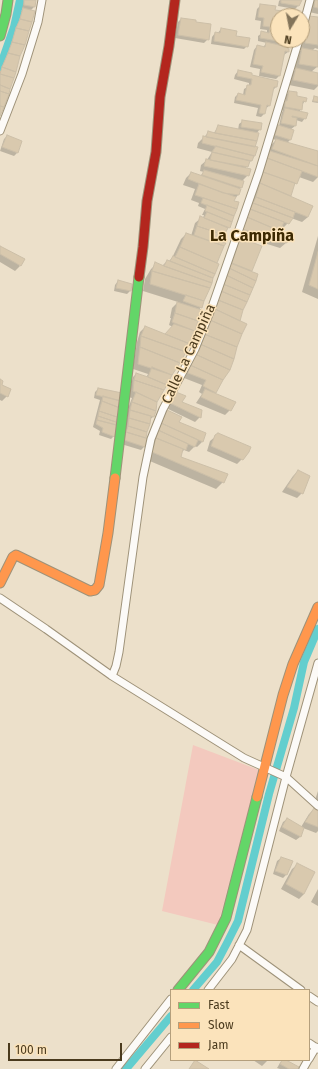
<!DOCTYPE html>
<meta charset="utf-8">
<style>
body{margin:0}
#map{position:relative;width:318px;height:1069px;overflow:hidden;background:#ece0ca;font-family:"Fira Sans",sans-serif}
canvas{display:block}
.legend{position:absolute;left:170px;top:989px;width:140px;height:72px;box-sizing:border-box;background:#fbe3bb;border:1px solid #b49f7c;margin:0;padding:5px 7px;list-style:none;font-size:12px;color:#4a3a1d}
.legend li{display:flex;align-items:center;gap:8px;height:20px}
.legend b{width:20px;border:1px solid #b49f7c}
.north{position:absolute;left:270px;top:8px;width:40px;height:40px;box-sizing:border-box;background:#fbe3bb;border:1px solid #b49f7c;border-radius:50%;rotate:190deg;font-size:11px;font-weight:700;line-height:16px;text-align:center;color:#4a3a1d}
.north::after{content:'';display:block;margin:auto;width:14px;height:18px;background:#83745a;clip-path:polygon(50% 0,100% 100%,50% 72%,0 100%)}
.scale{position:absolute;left:8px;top:1043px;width:114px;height:18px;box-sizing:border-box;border:2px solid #4a3a1d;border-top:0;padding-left:5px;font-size:12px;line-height:14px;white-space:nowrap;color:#4a3a1d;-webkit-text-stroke:3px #fbe3bb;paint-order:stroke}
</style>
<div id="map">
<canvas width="318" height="1069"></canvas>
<ul class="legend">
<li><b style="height:5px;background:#63d668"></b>Fast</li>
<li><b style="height:5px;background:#ff974d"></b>Slow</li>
<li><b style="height:5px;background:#b3261e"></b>Jam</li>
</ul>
<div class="north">N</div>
<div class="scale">100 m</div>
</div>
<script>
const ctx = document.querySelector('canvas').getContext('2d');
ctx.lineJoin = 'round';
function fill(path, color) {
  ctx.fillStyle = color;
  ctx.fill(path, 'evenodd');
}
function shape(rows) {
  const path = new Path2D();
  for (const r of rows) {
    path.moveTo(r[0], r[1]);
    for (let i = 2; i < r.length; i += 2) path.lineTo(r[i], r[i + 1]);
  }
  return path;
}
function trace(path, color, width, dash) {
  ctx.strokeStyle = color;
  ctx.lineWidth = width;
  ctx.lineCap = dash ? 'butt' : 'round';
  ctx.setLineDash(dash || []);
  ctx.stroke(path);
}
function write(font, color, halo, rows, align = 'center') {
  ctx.font = font + ' "Fira Sans",sans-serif';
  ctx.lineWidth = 3;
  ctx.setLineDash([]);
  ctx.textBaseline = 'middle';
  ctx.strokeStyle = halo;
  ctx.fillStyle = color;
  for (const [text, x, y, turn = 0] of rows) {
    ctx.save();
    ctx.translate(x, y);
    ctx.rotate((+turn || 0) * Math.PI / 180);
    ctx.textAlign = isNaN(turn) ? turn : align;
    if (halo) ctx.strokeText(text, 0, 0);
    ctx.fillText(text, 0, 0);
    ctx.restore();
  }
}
fill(shape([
 [193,745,259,770,218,925,162,911]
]), '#f3c9be');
fill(shape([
 [21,0,35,0,34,7,30,11,19,56,0,114,0,71,9,46,20,12,23,9,21,8],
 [280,0,301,0,298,6,295,9,278,6,279,1],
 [312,0,318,0,318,14,309,12],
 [261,5,274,11,296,16,278,16,278,40,290,40,289,42,284,47,288,52,284,55,279,76,276,79,259,76,260,69,250,67,254,50,257,46,263,47,267,43,258,41,258,36,262,33,267,33,267,30,260,29,261,21,255,20,257,9],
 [310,17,318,18,318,49,315,48,312,51,318,52,318,60,317,67,311,72,318,74,318,86,314,90,289,85,291,74,296,69,294,69,297,54,301,50,299,50,302,40,303,24],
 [181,19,208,39,204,43,175,38,178,22],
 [221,29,235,37,247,46,244,49,211,44,212,37,215,33,217,34],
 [238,71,276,87,273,90,269,106,265,109,264,114,261,117,256,116,258,108,234,103,235,97,238,94,243,95,244,89,249,86,249,83,234,79,235,75],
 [289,92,296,97,305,101,302,105,301,109,299,112,305,118,302,122,296,120,295,126,290,130,290,140,287,143,318,152,318,177,313,182,299,177,296,183,293,186,290,197,308,217,302,222,291,218,288,223,283,228,280,228,279,232,290,236,286,243,280,248,238,235,269,147,276,140,273,139,275,130,279,126,282,112,283,111,282,110,282,105,285,103,286,95],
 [314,97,318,98,318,103,312,102,313,99],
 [243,121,260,129,256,134,254,148,255,155,245,169,248,175,242,181,241,187,239,189,240,190,238,195,232,202,238,203,236,209,229,227,226,231,221,241,224,243,216,263,214,273,201,307,199,310,189,343,155,403,153,417,149,420,144,438,145,446,141,450,121,444,129,406,132,398,128,397,130,387,131,385,133,377,136,374,146,378,148,374,133,369,137,342,140,332,145,327,165,335,173,327,169,325,171,318,170,318,172,308,178,302,143,291,145,279,151,269,156,264,162,266,167,261,169,261,172,258,181,239,186,234,191,236,195,223,201,218,203,218,204,215,202,215,205,209,198,206,199,203,191,200,195,189,183,185,186,178,191,173,200,176,204,172,200,171,201,165,207,160,212,152,197,148,198,143,208,133,213,134,219,126,238,130,239,124],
 [7,136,17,153,14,156,0,151,4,139],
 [318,236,318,299,302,292],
 [240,240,261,247,250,272,242,310,222,380,214,394,230,410,225,415,196,403,202,394,199,392,202,385,184,378,185,372,235,245],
 [0,248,20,266,15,271,0,262],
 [118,281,131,285,130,291,127,294,114,291,115,285],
 [0,380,1,386,7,396,2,401,0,400],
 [98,389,121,394,114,426,114,436,111,439,99,435,100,431,93,427,100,400,94,398,95,392],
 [171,399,181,403,200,417,195,422,166,408],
 [168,411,177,423,205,434,202,442,197,447,195,446,189,452,184,450,181,453,180,457,223,482,216,489,145,459,162,416],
 [216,436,242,459,237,464,207,451,210,441],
 [298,471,302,493,297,498,282,492,293,476],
 [318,791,318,801,315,800],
 [314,809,318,811,318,831,316,833,303,828,300,837,296,840,279,831,283,822,287,819,301,827,309,814],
 [281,858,286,875,283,878,273,874,277,861],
 [298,864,304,894,299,899,281,889,292,869],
 [318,889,318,906,311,902],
 [253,1060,268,1060,262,1066],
 [283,1060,284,1060,297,1069,280,1069,277,1068,280,1063]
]), '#0003');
trace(shape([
 [0,67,14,27,20,0],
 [193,990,217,962,227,943,238,921,269,794,294,708,304,662,318,629],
 [126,1069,171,1016]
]), '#63cece', 8);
const building = shape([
 [24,0,36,0,35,7,24,5,24,0],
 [281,0,302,0,299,6,281,3,281,0],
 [315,0,318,0,318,8,314,7,315,0],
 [260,4,276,6,275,10,297,13,297,16,278,16,278,40,291,40,290,43,260,38,261,31,269,33,270,27,263,26,264,18,258,17,260,4],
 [23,8,35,11,32,22,20,19,23,8],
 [309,16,318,17,318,45,305,43,309,16],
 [181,18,196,20,196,22,211,24,209,40,178,35,181,18],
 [20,19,32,22,29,31,16,28,20,19],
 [16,28,29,31,25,45,12,42,16,28],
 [221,28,237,31,236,36,250,38,248,47,214,41,215,32,220,33,221,28],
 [12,42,25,45,20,56,8,53,12,42],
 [266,42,288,47,287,48,289,49,289,52,285,51,280,76,261,72,263,66,253,64,257,45,265,47,266,42],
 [302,48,318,51,318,67,299,64,302,48],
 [8,53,20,56,16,72,2,67,8,53],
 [2,67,16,72,14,78,0,74,2,67],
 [296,68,318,73,318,85,293,80,296,68],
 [238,70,252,73,252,75,278,81,277,87,274,87,270,106,267,105,265,114,259,113,261,105,236,100,238,93,245,95,247,85,251,85,252,79,237,76,238,70],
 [0,74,14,78,10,89,0,85,0,74],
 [0,85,10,89,9,94,0,91,0,85],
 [0,91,9,94,4,107,0,106,0,91],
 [289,91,297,92,297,96,307,98,306,102,303,101,302,110,285,107,285,101,287,101,289,91],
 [314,96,318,97,318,102,313,101,314,96],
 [0,106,4,107,0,116,0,106],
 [285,108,308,113,306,119,292,116,292,117,297,118,296,126,281,123,285,108],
 [242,120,262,123,261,130,241,127,242,120],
 [218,125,259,133,257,141,215,133,218,125],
 [278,125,294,130,291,140,275,135,278,125],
 [208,131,215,133,257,141,255,147,206,137,208,131],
 [7,135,22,141,18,153,2,147,7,135],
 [203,136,258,147,255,156,202,143,203,136],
 [276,139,318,151,318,166,272,149,276,139],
 [216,146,254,156,252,161,212,152,216,146],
 [270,151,318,166,318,177,267,158,270,151],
 [212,152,250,161,248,167,210,160,212,152],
 [267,158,302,171,297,184,263,172,267,158],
 [206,159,251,169,249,176,204,166,206,159],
 [204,170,244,181,242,188,202,175,204,170],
 [191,172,241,189,239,195,223,193,188,179,191,172],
 [263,172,295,183,291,196,260,183,263,172],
 [260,183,313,206,308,217,256,197,260,183],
 [199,184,236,197,234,201,239,202,237,209,195,195,199,184],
 [256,197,295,212,293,218,253,203,256,197],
 [203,198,237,209,234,216,201,203,203,198],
 [253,203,293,218,289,224,284,222,250,209,253,203],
 [207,205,234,216,232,222,205,211,207,205],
 [250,209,284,222,280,231,247,217,250,209],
 [207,212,232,222,230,228,204,218,207,212],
 [200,216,228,228,224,235,197,226,200,216],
 [247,217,291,236,287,243,242,229,247,217],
 [197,226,224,235,222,241,226,243,224,246,194,235,197,226],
 [186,233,224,246,217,263,180,247,186,233],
 [240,238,262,246,252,271,232,263,240,238],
 [0,246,25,259,21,266,0,254,0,246],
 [180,247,219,264,215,274,175,257,180,247],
 [318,252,318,289,309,285,318,252],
 [173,256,215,274,213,278,170,261,173,256],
 [167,260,213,278,212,283,164,266,167,260],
 [155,262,164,266,212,283,210,288,152,271,155,262],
 [230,263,258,274,256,281,229,268,230,263],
 [229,268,256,281,253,288,226,275,229,268],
 [152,271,210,288,204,301,150,284,152,271],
 [226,275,253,288,250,295,223,284,226,275],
 [118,280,132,284,131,291,116,288,118,280],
 [223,284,250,295,247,302,221,291,223,284],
 [221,291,247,302,243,310,218,300,221,291],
 [186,295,204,301,202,308,183,301,186,295],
 [218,300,243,310,240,321,215,309,218,300],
 [177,302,202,310,198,321,175,313,177,302],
 [215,309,247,324,242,334,210,320,215,309],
 [175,313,198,321,195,331,172,322,175,313],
 [210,320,242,334,237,347,204,334,210,320],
 [174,324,195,331,190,344,165,334,174,324],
 [145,326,190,344,186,352,141,336,145,326],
 [204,334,237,347,234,359,200,344,204,334],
 [141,336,186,352,180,363,140,347,141,336],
 [200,344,234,359,230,370,195,354,200,344],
 [140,347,180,363,172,375,138,364,140,347],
 [195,354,230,370,223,380,190,365,195,354],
 [190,365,223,380,216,393,203,386,206,380,188,373,190,365],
 [152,367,172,375,167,385,148,377,152,367],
 [136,373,148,377,167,385,164,390,134,380,136,373],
 [0,379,3,381,2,385,11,389,8,397,0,393,0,379],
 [134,380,164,390,157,402,133,391,134,380],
 [98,388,122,393,121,401,96,395,98,388],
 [205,389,236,402,231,411,201,397,205,389],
 [136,392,157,402,156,411,132,402,136,392],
 [176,392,186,396,182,402,202,410,201,418,170,403,176,392],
 [103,396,121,401,120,408,102,401,103,396],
 [102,401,120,408,117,417,99,411,102,401],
 [132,402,156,411,154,417,130,410,132,402],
 [130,410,151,416,150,424,129,418,130,410],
 [167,410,182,417,179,422,206,433,203,442,161,423,167,410],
 [99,411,117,417,116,422,98,416,99,411],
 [98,416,116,422,116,425,97,420,98,416],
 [129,418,150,424,147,432,128,426,129,418],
 [97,420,117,425,115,437,102,432,103,428,96,424,97,420],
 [161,423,198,440,195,447,158,430,161,423],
 [128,426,147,432,146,438,126,432,128,426],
 [158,430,188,444,186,450,156,438,158,430],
 [126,432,149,439,145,447,124,440,126,432],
 [218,433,251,447,249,452,243,460,211,446,215,435,218,433],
 [156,438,183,449,181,457,228,474,224,483,152,452,156,438],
 [298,470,310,476,303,494,287,487,298,470],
 [314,808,318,810,318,827,305,822,314,808],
 [287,818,304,828,301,837,282,827,287,818],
 [281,857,293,861,287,875,275,871,281,857],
 [297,863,315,872,304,894,286,884,297,863],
 [195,1060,209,1069,189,1069,195,1060],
 [282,1060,286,1060,299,1067,298,1069,289,1069,280,1064,282,1060]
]);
fill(building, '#d9c9ae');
trace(building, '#ccbfa8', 1);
const street = shape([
 [302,30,310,0],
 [0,131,22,74,38,22,42,0],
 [0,598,46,629,112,676,244,758,286,777,318,806],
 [112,676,116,666,119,652,143,477,151,439,163,409,195,349,212,307,259,172,299,40],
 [239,945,301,990],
 [208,990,232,959,247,930,286,777,318,663],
 [309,996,318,1002],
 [309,1043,318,1049],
 [309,1059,316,1047],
 [116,1069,171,999],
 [145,1069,171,1037],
 [303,1069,308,1060]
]);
const fast = shape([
 [0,36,6,14,8,0],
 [115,478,139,277],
 [178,990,209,952,226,918,257,797]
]);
const slow = shape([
 [0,583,13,557,16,555,90,591,95,590,99,585,108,533,115,478],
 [257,797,283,695,293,664,318,607]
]);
const jam = shape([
 [139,277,143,247,147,201,156,152,160,97,169,46,175,0]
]);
trace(street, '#9e9279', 9);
trace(fast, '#9e9279', 11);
trace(slow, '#9e9279', 11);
trace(jam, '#9e9279', 11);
trace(street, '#fcfaf7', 7);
trace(fast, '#63d668', 9);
trace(slow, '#ff974d', 9);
trace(jam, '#b3261e', 9);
write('14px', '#4a3a1d', '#fbe3bb', [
 ["Calle La Campiña",189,354,-65]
]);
write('bold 16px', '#3c2902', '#fbe3bb', [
 ["La Campiña",252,237]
]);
</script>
